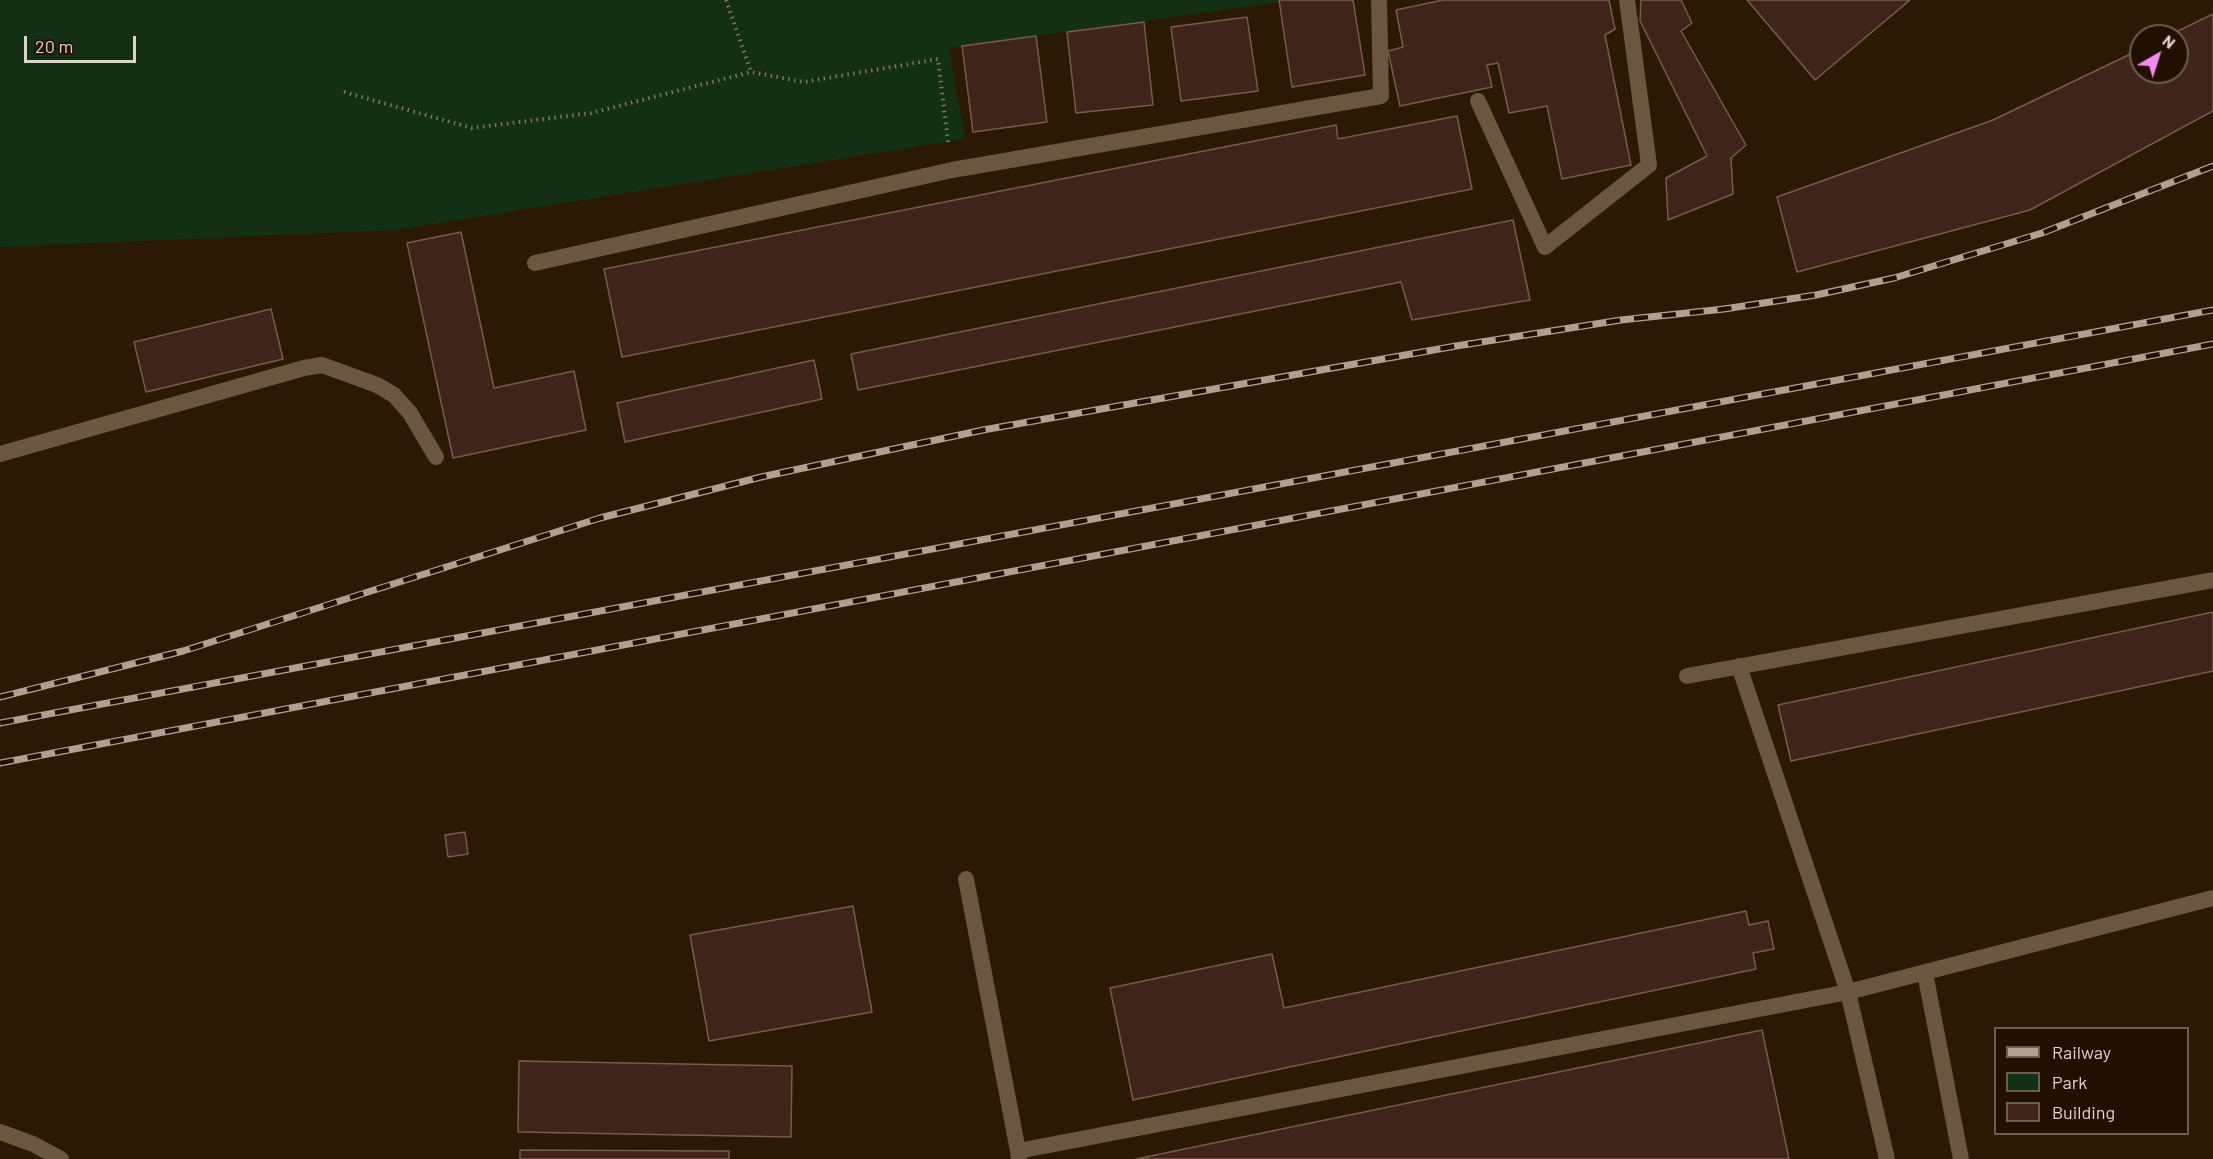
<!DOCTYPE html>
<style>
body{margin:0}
#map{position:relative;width:2213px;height:1159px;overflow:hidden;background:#2a1904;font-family:Barlow,sans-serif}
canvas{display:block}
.legend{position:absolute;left:1994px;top:1027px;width:195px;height:108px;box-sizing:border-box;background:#210f00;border:2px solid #6d5d50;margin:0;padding:8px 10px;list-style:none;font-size:18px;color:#e0d3c7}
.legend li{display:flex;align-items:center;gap:12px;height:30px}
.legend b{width:30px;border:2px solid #6d5d50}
.north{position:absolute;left:2129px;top:24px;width:60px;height:60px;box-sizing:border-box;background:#210f00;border:2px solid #6d5d50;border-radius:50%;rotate:39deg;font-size:16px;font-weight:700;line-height:24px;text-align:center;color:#e0d3c7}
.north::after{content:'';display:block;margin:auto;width:21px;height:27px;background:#f589ef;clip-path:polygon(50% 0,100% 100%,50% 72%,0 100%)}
.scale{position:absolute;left:24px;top:36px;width:112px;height:27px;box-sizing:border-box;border:3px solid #e0d3c7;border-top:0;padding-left:8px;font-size:18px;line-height:21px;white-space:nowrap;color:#e0d3c7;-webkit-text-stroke:4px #210f00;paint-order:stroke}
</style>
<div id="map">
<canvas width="2213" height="1159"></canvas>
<ul class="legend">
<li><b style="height:8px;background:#afa192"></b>Railway</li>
<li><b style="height:16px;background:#133017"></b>Park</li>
<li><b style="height:16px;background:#3f241c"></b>Building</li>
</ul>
<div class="north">N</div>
<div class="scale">20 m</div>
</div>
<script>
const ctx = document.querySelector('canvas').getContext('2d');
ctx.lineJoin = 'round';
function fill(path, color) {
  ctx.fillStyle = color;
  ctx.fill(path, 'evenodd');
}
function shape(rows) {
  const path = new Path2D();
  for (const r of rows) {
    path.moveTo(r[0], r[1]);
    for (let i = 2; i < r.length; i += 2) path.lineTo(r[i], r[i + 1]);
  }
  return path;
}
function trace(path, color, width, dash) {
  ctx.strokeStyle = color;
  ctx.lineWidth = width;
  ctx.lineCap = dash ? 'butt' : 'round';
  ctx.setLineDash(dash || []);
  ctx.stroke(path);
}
fill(shape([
 [0,0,1296,0,949,48,965,139,395,230,0,247]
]), '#133017');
const building = shape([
 [1279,0,1353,0,1365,75,1292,87,1279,0],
 [1443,0,1609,0,1615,29,1605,35,1631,165,1562,179,1547,106,1509,113,1498,63,1487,65,1492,87,1400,106,1388,51,1403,47,1396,10,1443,0],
 [1641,0,1681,0,1692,23,1681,31,1746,145,1731,158,1733,194,1668,220,1666,178,1707,156,1640,21,1641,0],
 [1747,0,1910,0,1815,80,1747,0],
 [2213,14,2213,111,2030,210,1797,272,1777,197,1993,120,2141,49,2141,72,2177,72,2177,36,2168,36,2213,14],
 [1247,17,1258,91,1181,101,1171,27,1247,17],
 [1144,22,1153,105,1076,113,1067,32,1144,22],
 [1036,36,1047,122,973,132,962,46,1036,36],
 [1457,116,1472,189,622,357,604,269,1336,125,1338,139,1457,116],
 [1513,220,1530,300,1412,320,1401,282,858,390,851,354,1513,220],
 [461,232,494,388,574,371,586,430,453,458,407,243,461,232],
 [271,309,283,359,146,392,134,342,271,309],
 [814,360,822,399,625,442,617,403,814,360],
 [2213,612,2213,671,1791,761,1778,705,2213,612],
 [465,832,468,854,448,857,445,835,465,832],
 [853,906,872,1012,709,1041,690,935,853,906],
 [1746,911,1749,925,1768,921,1774,949,1753,953,1756,969,1133,1100,1110,988,1272,954,1284,1008,1746,911],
 [1762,1030,1789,1159,1136,1159,1762,1030],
 [519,1061,792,1066,791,1137,518,1132,519,1061],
 [520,1150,729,1151,729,1159,520,1159,520,1150]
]);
fill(building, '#3f241c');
trace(building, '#795a51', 1.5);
trace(shape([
 [726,0,751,72],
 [344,92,472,128,591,113,751,72,804,82,938,59,948,142]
]), '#837363', 4, [1.5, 4.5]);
trace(shape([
 [1478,101,1545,247,1649,165,1627,0],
 [535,263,952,170,1381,96,1379,0],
 [0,454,304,368,322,365,377,385,394,395,410,413,436,457],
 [1739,666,1848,992,1887,1159],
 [1687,676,2213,580],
 [966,879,1018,1151],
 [1925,973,1961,1159],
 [0,1132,33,1144,61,1159],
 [1019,1159,1018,1151,1848,992,2213,898]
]), '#6b563f', 16);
const rail = shape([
 [0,697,183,651,600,518,761,477,983,430,1456,346,1621,320,1724,309,1816,295,1894,278,2042,233,2213,166],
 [0,723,2213,310],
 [0,763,2213,344]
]);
trace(rail, '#afa192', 7);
trace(rail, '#210f00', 4.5, [14]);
</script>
